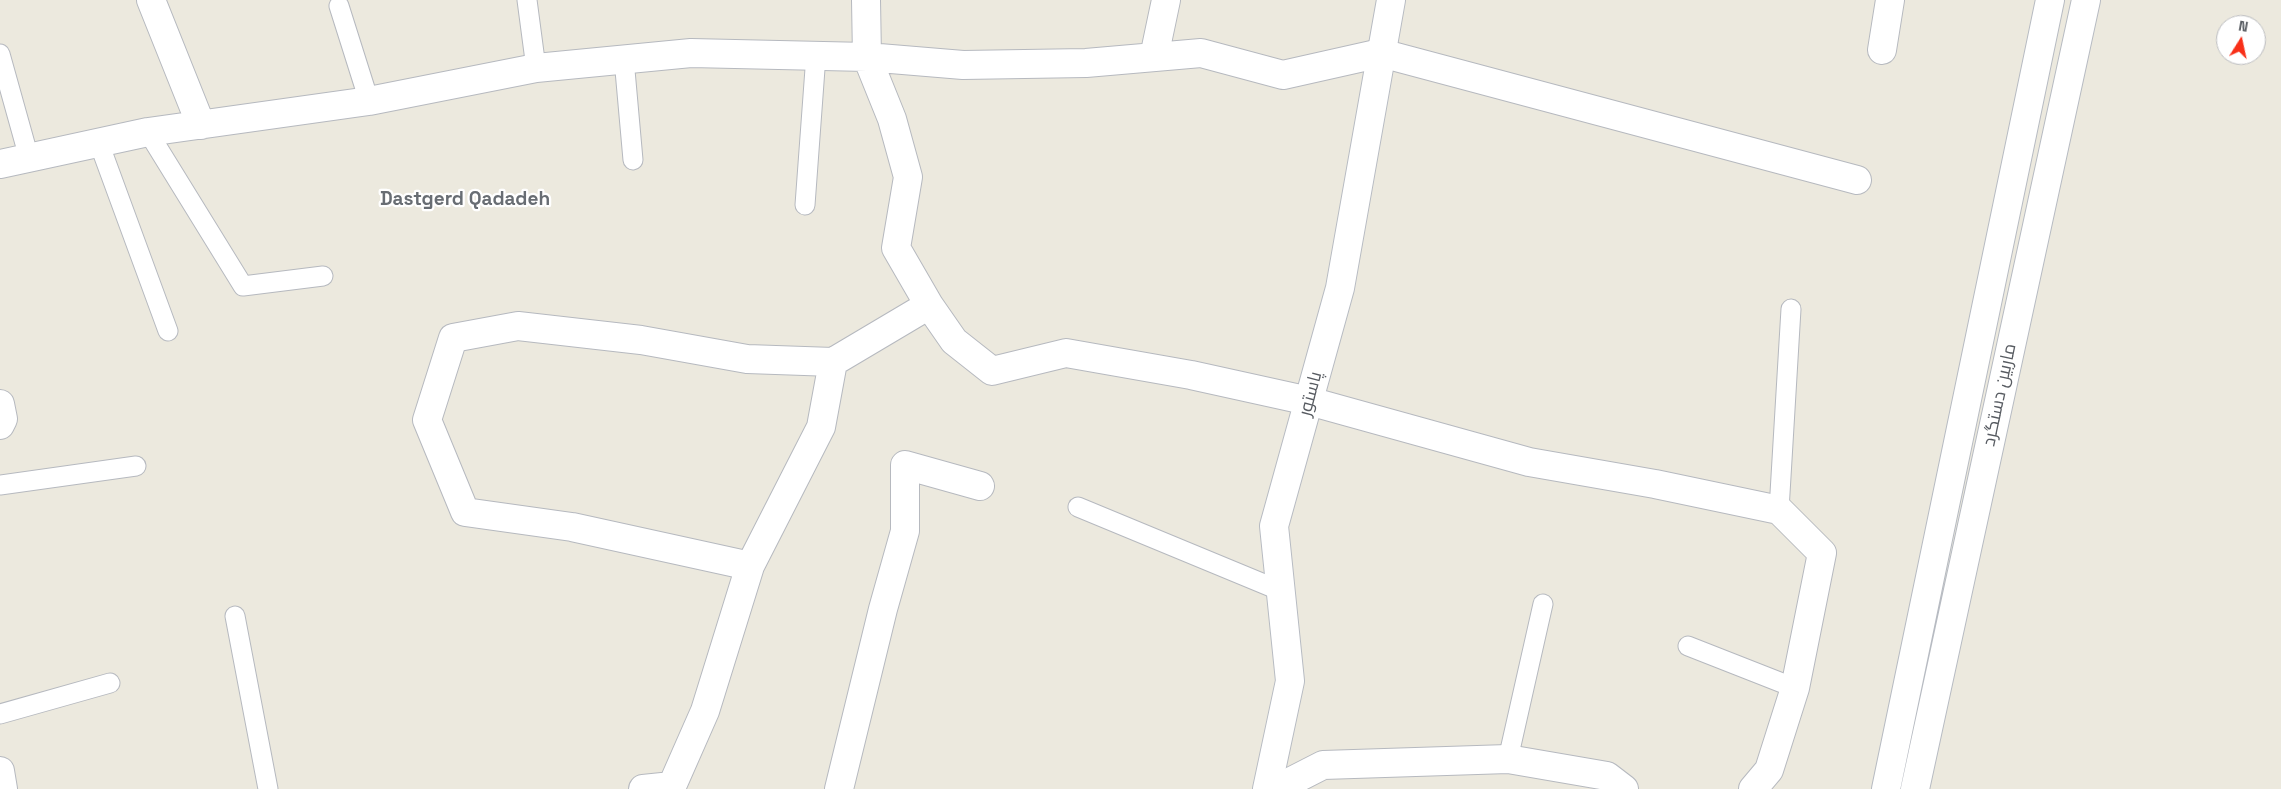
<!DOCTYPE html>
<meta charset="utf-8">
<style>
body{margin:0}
#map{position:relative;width:2281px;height:789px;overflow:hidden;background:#ece9de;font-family:"Space Grotesk",sans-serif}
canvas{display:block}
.north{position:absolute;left:2216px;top:15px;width:50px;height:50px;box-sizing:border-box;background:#fff;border:1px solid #bcbdc0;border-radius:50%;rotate:10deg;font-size:14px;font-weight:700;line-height:20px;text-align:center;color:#575b61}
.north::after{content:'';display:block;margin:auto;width:18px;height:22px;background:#f82f18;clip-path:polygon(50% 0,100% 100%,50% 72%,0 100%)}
</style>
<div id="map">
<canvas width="2281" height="789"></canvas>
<div class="north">N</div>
</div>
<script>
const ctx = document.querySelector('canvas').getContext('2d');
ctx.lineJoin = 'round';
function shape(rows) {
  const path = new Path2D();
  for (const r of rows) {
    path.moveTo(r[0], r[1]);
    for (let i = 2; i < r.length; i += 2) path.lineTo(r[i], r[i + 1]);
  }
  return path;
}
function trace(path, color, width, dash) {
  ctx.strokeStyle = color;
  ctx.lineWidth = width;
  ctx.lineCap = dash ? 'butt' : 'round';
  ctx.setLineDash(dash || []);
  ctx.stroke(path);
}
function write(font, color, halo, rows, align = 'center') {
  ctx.font = font + ' "Space Grotesk",Cairo,sans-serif';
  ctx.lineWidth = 4.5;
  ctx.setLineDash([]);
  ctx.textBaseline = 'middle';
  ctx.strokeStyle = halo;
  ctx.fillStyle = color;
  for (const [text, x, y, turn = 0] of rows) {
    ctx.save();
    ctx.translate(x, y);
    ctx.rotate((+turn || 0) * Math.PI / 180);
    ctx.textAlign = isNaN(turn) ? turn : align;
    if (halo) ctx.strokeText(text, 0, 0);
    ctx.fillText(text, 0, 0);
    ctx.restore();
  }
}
const lane = shape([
 [527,0,536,68],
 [339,6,369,101],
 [0,54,29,158],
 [624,59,633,160],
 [148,132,243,286,323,276],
 [99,143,168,331],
 [805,205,816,55],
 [0,485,136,466],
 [1078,507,1281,591],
 [1779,510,1791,309],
 [235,616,268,789],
 [1688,646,1795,688],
 [0,714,110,683],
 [1508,759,1543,604]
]);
const street = shape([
 [151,0,201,125],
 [866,0,867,57,892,119,908,177,896,248,929,305,954,341,992,371,1066,353,1191,375,1309,401,1529,462,1655,484,1779,510,1822,553,1795,688,1769,770,1753,789],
 [1882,50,1890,0],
 [1154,57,1166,0],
 [0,164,148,132,369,101,536,68,691,53,867,57,963,65,1086,63,1201,53,1283,75,1381,53,1857,180],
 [0,404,3,419,0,425],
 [750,566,572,527,465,512,427,420,453,338,518,326,641,340,747,359,833,362,929,305],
 [0,771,3,789],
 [643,789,672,786,705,711,750,566,821,427,833,362],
 [839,789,883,609,905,531,905,465,980,486],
 [1276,789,1323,765,1508,759,1607,776,1624,789]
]);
const secondary = shape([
 [1267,789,1290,681,1274,526,1340,288,1391,0],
 [1886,789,2050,0],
 [1915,789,2086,0]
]);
trace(lane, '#b6b9bf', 21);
trace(street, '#b6b9bf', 30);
trace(secondary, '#b7bbc2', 30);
trace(lane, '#fff', 19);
trace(street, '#fff', 28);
trace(secondary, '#fff', 28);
write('18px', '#575b61', '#fff', [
 ["پاستور",1311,394,-75],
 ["ماربین دستگرد",2000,395,-78]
]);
write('bold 19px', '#686d73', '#fff', [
 ["Dastgerd Qadadeh",465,200]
]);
</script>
